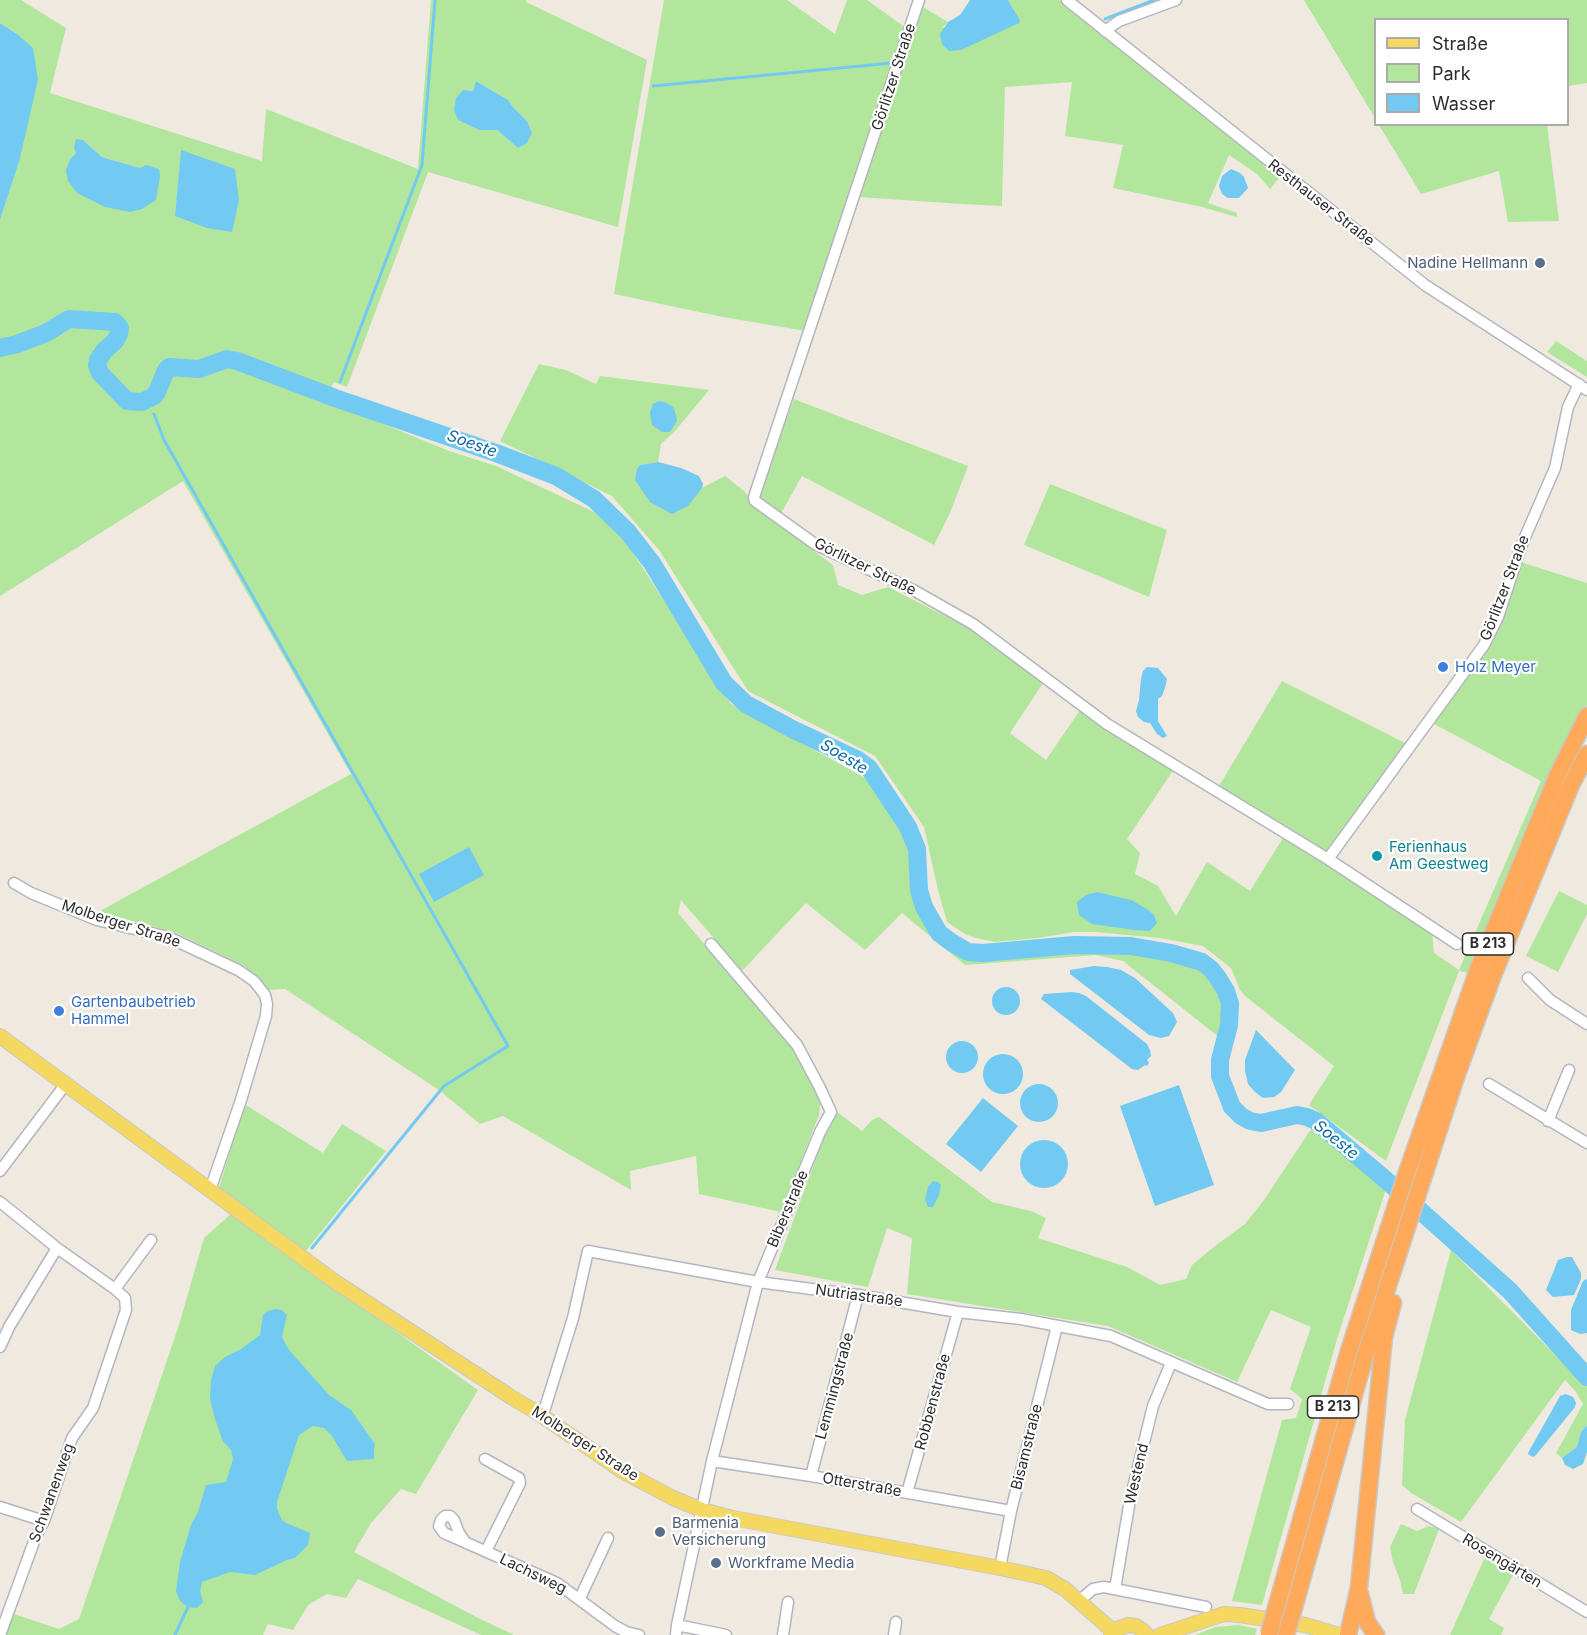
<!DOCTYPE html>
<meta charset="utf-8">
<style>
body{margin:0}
#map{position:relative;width:1587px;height:1635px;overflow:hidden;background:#efe9e0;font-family:Inter,sans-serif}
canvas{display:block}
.legend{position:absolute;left:1374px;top:18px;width:195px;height:108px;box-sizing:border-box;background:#fff;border:2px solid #ababab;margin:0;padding:8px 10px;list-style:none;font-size:18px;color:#2d2d2d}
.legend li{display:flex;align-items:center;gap:12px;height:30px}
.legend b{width:30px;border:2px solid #ababab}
</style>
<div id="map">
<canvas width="1587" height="1635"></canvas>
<ul class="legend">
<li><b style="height:8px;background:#f4d860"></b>Straße</li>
<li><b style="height:16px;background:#b2e69c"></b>Park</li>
<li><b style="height:16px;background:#72caf2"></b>Wasser</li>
</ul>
</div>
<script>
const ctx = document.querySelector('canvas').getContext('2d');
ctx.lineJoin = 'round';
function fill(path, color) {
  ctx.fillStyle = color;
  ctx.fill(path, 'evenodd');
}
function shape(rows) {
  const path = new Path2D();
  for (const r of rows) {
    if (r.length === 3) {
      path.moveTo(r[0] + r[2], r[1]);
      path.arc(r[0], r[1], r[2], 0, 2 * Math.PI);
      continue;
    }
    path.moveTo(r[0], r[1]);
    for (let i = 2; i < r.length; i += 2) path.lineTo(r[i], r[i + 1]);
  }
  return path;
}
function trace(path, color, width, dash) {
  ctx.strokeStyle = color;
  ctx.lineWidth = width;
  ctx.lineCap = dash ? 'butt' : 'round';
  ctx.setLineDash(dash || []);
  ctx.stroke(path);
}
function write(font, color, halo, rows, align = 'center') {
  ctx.font = font + ' Inter,sans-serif';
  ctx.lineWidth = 4.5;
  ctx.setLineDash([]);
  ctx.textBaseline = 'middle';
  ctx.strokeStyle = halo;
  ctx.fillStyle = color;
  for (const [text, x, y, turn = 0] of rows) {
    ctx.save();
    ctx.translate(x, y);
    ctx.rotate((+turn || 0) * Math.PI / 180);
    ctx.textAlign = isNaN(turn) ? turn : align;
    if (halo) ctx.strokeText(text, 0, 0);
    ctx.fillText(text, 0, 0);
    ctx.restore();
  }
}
fill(shape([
 [0,0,21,0,66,28,50,93,262,161,266,109,418,169,431,0,526,0,526,2,647,60,618,227,428,172,347,387,334,382,325,400,449,451,496,466,594,512,622,536,731,704,867,779,904,832,921,909,936,937,972,956,1098,948,1139,950,1196,965,1213,982,1224,1009,1220,1038,1123,961,1096,955,965,965,902,913,865,950,806,903,742,971,681,900,678,913,793,1049,814,1087,820,1104,819,1115,781,1212,699,1194,696,1156,630,1171,631,1190,503,1116,480,1124,439,1090,285,989,268,990,259,979,243,965,174,932,98,912,351,774,183,481,0,596,0,220,19,162,17,34,0,23],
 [476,81,508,100,513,107,527,121,518,148,497,130,479,130,458,120,463,90,474,91],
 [83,140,102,157,140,168,70,159,76,153],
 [664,0,787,0,835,34,847,0,867,0,906,28,806,331,723,317,614,294],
 [1008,0,1059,0,1229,134,1280,177,1270,189,1257,174,1229,155,1208,203,1237,213,1237,217,1202,207,1113,188,1123,145,1065,136,1072,82,1005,87,1002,206,962,204,859,197,923,7,948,22,942,28,1020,20],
 [1304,0,1587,0,1587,83,1568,86,1568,20,1376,20,1375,118],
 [1379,125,1547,125,1559,221,1508,222,1499,171,1421,194],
 [1556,341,1587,361,1587,377,1547,352],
 [539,364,566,370,596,384,600,376,709,390,676,430,661,444,658,462,640,465,695,496,702,488,725,476,744,491,761,512,833,565,838,585,862,595,888,587,967,627,1043,683,1010,733,1046,760,1080,710,1174,769,1127,839,1140,853,1135,874,1158,886,1176,916,1207,862,1250,891,1283,838,1432,932,1434,953,1459,970,1541,781,1434,724,1489,646,1520,562,1587,583,1587,705,1555,772,1469,973,1459,971,1386,1161,1309,1105,1334,1066,1245,996,1240,990,1231,968,1203,946,1160,938,1095,932,1074,932,1038,938,995,942,976,938,965,934,947,922,938,890,924,827,875,756,748,691,659,550,612,496,500,441],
 [794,399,968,466,950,513,934,545,802,476,780,515,760,501,760,492],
 [1050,484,1167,530,1149,597,1024,545],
 [1282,681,1409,745,1327,852,1219,786],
 [1559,891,1587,905,1587,914,1558,972,1526,956],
 [244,1104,323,1153,342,1124,386,1151,305,1252,219,1188],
 [836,1111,862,1131,872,1120,879,1117,992,1202,1031,1211,1046,1218,1038,1238,1127,1267,1160,1285,1186,1279,1192,1265,1215,1246,1245,1224,1264,1200,1313,1126,1349,1160,1386,1189,1337,1339,1262,1605,1232,1601,1282,1420,1296,1418,1302,1399,1290,1389,1311,1327,1271,1310,1237,1382,1108,1326,907,1294,912,1238,887,1228,868,1287,775,1270,832,1115],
 [231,1214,478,1390,416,1494,401,1489,371,1523,354,1552,478,1618,514,1635,481,1635,358,1579,346,1598,327,1594,308,1605,293,1630,268,1624,263,1635,6,1635,14,1614,59,1629,79,1619,179,1325,204,1238],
 [1451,1250,1572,1372,1580,1375,1587,1380,1587,1425,1581,1432,1578,1447,1562,1458,1556,1453,1583,1404,1576,1392,1565,1380,1461,1522,1411,1493,1402,1485,1405,1420],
 [1401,1524,1417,1531,1429,1526,1439,1529,1414,1594,1403,1594,1400,1580,1393,1562,1390,1547],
 [1485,1557,1514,1573,1489,1619,1504,1628,1501,1635,1450,1635],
 [1239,1625,1257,1629,1255,1635,1195,1635,1215,1627]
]), '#b2e69c');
fill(shape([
 [970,0,1008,0,1020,20,1019,23,961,50,949,51,942,44,940,34,948,22,960,15],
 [0,23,17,34,33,48,38,80,19,162,0,220],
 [476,81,508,100,513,107,527,121,532,133,527,143,518,148,497,130,479,130,458,120,454,110,456,98,463,90,473,91],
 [76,139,83,140,102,157,140,168,146,165,159,169,160,176,156,200,142,209,130,212,105,207,77,193,68,181,66,170,70,159,76,153,74,148],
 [181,150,235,169,239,200,232,232,207,228,175,216],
 [1231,169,1240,173,1244,177,1248,188,1239,198,1228,198,1222,194,1219,186,1222,176],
 [659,401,665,402,673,407,676,415,677,421,670,432,662,432,652,425,650,412,653,404],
 [658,462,681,468,699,476,703,484,702,488,688,506,672,514,650,502,635,480,637,469,640,465],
 [1147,667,1158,668,1167,679,1165,688,1162,696,1158,699,1158,721,1167,736,1163,738,1157,734,1150,723,1144,722,1138,717,1136,711,1139,700,1141,679,1143,671],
 [469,847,484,875,434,902,419,874],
 [1097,892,1131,900,1147,909,1154,915,1157,923,1150,931,1135,930,1092,924,1079,915,1077,902,1086,895],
 [1094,966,1107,967,1121,970,1135,978,1173,1013,1177,1022,1169,1036,1161,1038,1149,1035,1070,974,1070,970],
 [1006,1001,14],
 [1072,992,1079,993,1086,996,1147,1044,1150,1050,1151,1056,1147,1060,1149,1063,1147,1066,1145,1065,1138,1070,1132,1069,1041,999,1044,994],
 [1256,1030,1295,1070,1281,1092,1274,1097,1263,1098,1255,1092,1248,1084,1245,1071,1245,1060],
 [962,1057,16],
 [1003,1074,20],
 [1039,1103,19],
 [1179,1085,1214,1185,1155,1206,1120,1106],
 [983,1098,1018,1126,981,1172,946,1144],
 [1044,1164,24],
 [933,1181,938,1182,941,1185,939,1195,933,1207,928,1207,925,1199,928,1187],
 [1567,1257,1572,1257,1581,1273,1581,1279,1574,1295,1553,1297,1546,1290,1558,1260],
 [1587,1279,1587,1333,1580,1334,1571,1330,1571,1310,1583,1281],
 [275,1309,282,1310,287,1315,282,1337,289,1350,329,1395,351,1410,375,1444,374,1450,374,1459,347,1461,332,1436,324,1428,313,1426,299,1435,277,1502,277,1509,282,1520,286,1523,310,1533,308,1545,295,1558,287,1560,255,1575,230,1572,202,1582,200,1591,203,1602,197,1608,188,1607,180,1601,176,1591,180,1562,191,1525,198,1512,206,1485,226,1482,233,1459,231,1450,226,1444,223,1442,215,1419,210,1399,211,1380,215,1366,225,1357,241,1349,260,1335,263,1315,268,1311],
 [1566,1394,1573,1397,1576,1403,1575,1407,1536,1455,1533,1457,1529,1455,1528,1453,1560,1396],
 [1587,1425,1587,1452,1583,1464,1573,1469,1565,1465,1562,1458,1577,1447,1581,1432]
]), '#72caf2');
trace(shape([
 [1105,19,1154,0],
 [653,86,892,63],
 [340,382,422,165,435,0],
 [154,414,164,440,508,1046,444,1086,312,1248],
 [175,1635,188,1607]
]), '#72caf2', 3);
trace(shape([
 [0,348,17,344,46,333,69,319,115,322,120,328,119,334,115,341,104,351,98,360,97,365,100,373,127,401,142,402,154,396,157,392,166,370,169,367,199,369,227,359,237,361,335,398,496,453,556,476,594,499,628,532,652,563,724,683,746,704,792,729,858,760,869,768,908,827,917,849,919,890,924,907,939,933,951,942,968,952,983,953,1074,945,1131,946,1171,953,1202,962,1211,969,1218,978,1226,991,1230,1004,1229,1025,1220,1060,1220,1076,1232,1107,1241,1116,1250,1121,1261,1123,1297,1115,1307,1117,1316,1121,1386,1180,1510,1291,1587,1377]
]), '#72caf2', 18);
const minor = shape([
 [919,0,754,497,755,501,815,544,915,591,973,624,1107,724,1328,859,1457,944],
 [1067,0,1425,285,1587,390],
 [1105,31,1119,21,1176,0],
 [1328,859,1484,645,1498,617,1522,544,1555,468,1568,407,1579,384],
 [14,883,31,893,97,920,168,937,238,970,254,981,265,995,267,1004,266,1016,241,1100,210,1190],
 [1528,978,1550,1000,1587,1024],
 [1489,1084,1587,1143],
 [1548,1121,1569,1070],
 [0,1171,65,1085],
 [0,1202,57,1248,115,1289,125,1298,126,1310,93,1408,72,1438,44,1521,36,1536,0,1635],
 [115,1289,151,1240],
 [0,1347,9,1327,57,1248],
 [541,1415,545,1408,573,1318,588,1251,758,1282,858,1295,958,1312,1021,1319,1111,1336,1268,1404,1288,1404],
 [485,1459,519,1478,520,1483,486,1551],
 [712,1461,811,1476,1011,1511],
 [811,1476,858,1295],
 [907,1493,958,1312],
 [0,1507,44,1521],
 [1417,1509,1587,1612],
 [466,1543,459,1533,454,1520,450,1516,445,1516,441,1520,439,1526,444,1533,557,1583,615,1626,626,1632,639,1635],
 [1000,1568,1011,1511,1057,1326],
 [1115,1589,1130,1500,1153,1406,1171,1363],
 [580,1598,608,1538],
 [1079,1601,1093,1589,1104,1587,1206,1607],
 [677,1625,726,1635],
 [676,1635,677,1625,712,1461,758,1282,820,1132,831,1112,819,1086,797,1045,711,944],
 [783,1635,788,1602],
 [894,1635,896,1622]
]);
const major = shape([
 [0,1036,334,1281,511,1397,541,1415,622,1471,673,1498,702,1510,733,1518,1000,1568,1046,1578,1065,1589,1114,1632],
 [1111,1635,1116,1629,1129,1625,1136,1626,1142,1630,1147,1635],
 [1160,1635,1224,1614,1240,1615,1305,1625,1339,1635]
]);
const highway = shape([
 [1360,1594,1367,1622,1376,1635],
 [1276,1608,1348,1354,1405,1178,1479,967,1558,774,1587,716],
 [1293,1611,1365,1356,1456,1077,1492,978,1571,785,1587,754],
 [1348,1635,1359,1587,1384,1337,1393,1303]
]);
trace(minor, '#b3b5c1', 13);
trace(major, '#c8c8c8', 16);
trace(highway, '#c8c8c8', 19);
trace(minor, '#fff', 10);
trace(major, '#f4d860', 14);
trace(highway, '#ffa95b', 16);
const highwayBridge = shape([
 [1269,1634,1276,1608],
 [1286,1635,1293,1611]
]);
trace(highwayBridge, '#c8c8c8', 19, []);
trace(highwayBridge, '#ffa95b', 16);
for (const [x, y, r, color] of [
 [1540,263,6,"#5c6f8a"],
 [1443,667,6,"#3f7fe0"],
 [1377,856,6,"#0f9aa8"],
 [59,1011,6,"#3f7fe0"],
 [660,1532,6,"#5c6f8a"],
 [716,1563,6,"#5c6f8a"]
]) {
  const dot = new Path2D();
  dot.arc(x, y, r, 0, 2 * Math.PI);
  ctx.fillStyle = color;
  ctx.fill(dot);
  trace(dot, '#fff', 2);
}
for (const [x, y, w] of [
 [1488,944,51],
 [1333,1407,51]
]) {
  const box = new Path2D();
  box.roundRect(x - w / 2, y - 11, w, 22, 4.5);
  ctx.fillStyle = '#fff';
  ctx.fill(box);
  trace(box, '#2d2d2d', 1.5);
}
write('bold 14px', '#2d2d2d', null, [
 ["B 213",1488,944],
 ["B 213",1333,1407]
]);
write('15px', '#2d2d2d', '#fff', [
 ["Görlitzer Straße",894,77,-72],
 ["Resthauser Straße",1321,203,38],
 ["Görlitzer Straße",865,567,26],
 ["Görlitzer Straße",1505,588,-69],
 ["Molberger Straße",121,924,18],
 ["Biberstraße",788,1209,-67],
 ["Nutriastraße",859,1296,8],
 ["Lemmingstraße",835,1386,-75],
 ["Robbenstraße",933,1402,-75],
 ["Molberger Straße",585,1444,33],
 ["Bisamstraße",1027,1447,-76],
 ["Westend",1137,1474,-77],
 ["Otterstraße",862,1485,10],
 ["Schwanenweg",52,1493,-70],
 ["Rosengärten",1502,1561,31],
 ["Lachsweg",533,1574,26]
]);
write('15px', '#4e5e75', '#fff', [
 ["Nadine Hellmann",1528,263,"right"],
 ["Barmenia",672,1523],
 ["Versicherung",672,1540],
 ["Workframe Media",728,1563]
], 'left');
write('15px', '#366cbe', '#fff', [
 ["Holz Meyer",1455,667],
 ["Gartenbaubetrieb",71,1002],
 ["Hammel",71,1019]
], 'left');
write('15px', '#0d838f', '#fff', [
 ["Ferienhaus",1389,847],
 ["Am Geestweg",1389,864]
], 'left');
write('italic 16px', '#0b69a4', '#fff', [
 ["Soeste",472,444,20],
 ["Soeste",844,757,31],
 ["Soeste",1336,1140,39]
]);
</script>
